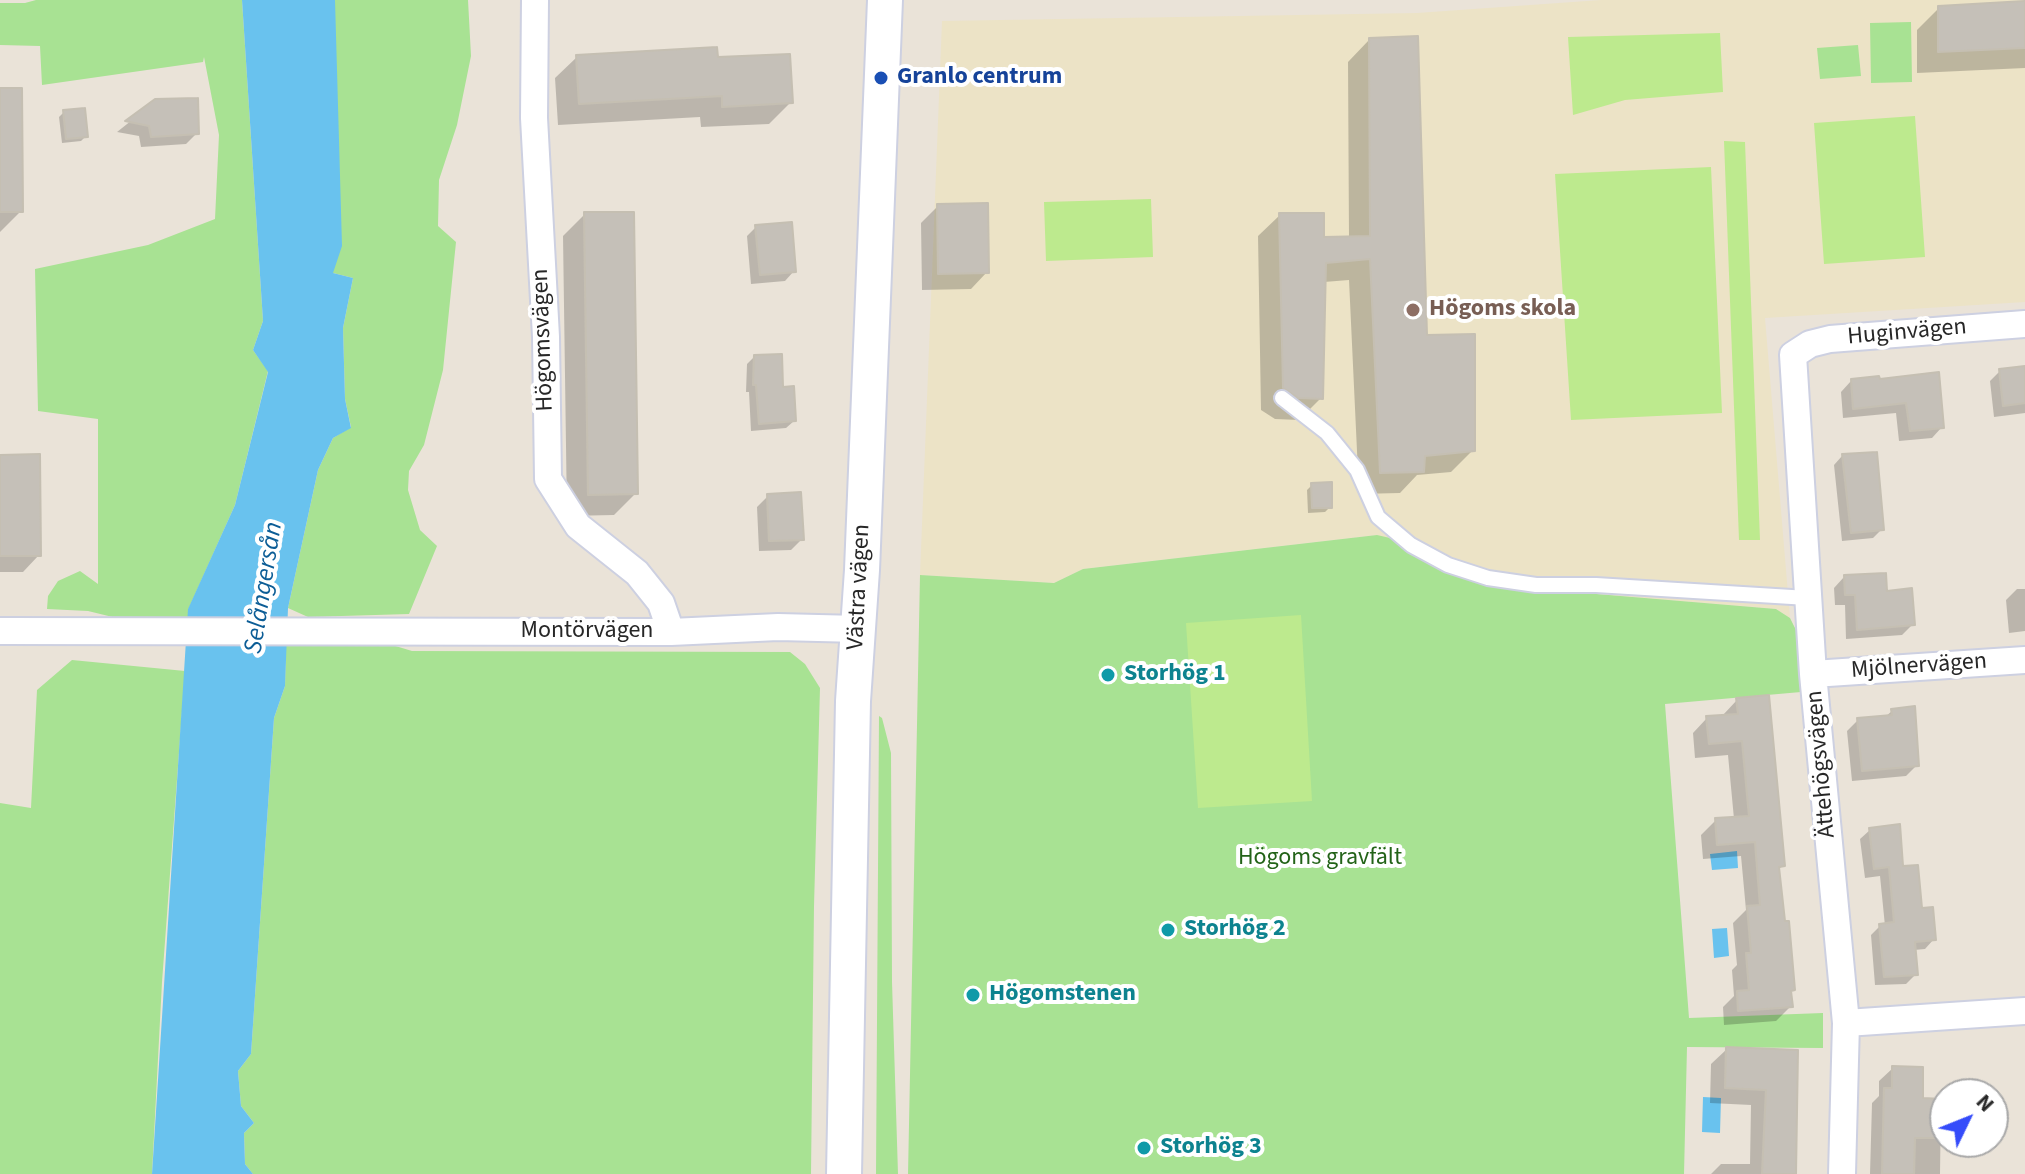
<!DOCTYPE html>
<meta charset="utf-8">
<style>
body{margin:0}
#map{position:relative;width:2025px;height:1174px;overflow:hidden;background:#eae3d8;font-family:"Source Sans 3",sans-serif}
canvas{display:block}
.north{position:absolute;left:1929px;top:1078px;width:80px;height:80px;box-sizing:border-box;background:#fff;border:2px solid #a9a9a9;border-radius:50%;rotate:47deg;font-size:22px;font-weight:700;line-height:32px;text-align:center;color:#272727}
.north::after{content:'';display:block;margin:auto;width:28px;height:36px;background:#354cfa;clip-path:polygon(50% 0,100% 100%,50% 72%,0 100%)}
</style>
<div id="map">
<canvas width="2025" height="1174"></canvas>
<div class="north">N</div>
</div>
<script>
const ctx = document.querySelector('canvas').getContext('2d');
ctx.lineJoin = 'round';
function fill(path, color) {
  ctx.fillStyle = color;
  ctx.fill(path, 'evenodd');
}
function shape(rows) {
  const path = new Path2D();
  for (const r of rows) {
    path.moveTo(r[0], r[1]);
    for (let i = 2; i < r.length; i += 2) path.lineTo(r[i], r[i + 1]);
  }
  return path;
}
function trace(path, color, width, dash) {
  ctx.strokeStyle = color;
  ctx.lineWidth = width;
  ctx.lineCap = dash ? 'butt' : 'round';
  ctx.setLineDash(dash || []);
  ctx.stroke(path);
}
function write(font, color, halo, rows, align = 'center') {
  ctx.font = font + ' "Source Sans 3",sans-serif';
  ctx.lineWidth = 8;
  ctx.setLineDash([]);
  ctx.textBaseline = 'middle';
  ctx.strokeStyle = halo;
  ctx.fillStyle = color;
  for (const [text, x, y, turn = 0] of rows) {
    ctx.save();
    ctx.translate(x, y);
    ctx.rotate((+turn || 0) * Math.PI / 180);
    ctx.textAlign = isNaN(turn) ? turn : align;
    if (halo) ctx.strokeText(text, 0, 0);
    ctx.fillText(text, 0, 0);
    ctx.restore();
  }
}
fill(shape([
 [1601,0,2025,0,2025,302,1765,318,1790,618,1776,609,1513,587,1483,582,1377,535,1083,569,1054,583,920,575,942,21,1417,13]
]), '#ece3c6');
fill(shape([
 [36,0,242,0,263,321,253,350,268,371,235,505,188,610,190,612,188,619,129,621,88,611,47,609,48,596,58,581,80,571,98,584,98,419,38,411,35,269,148,245,215,219,219,135,204,57,203,62,42,85,40,46,0,45,0,3,25,3],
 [335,0,468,0,471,56,457,125,439,180,438,226,456,242,443,370,424,445,409,471,408,490,420,530,437,546,409,614,308,617,288,608,318,470,333,438,351,427,345,399,343,328,353,278,333,273],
 [1911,22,1912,82,1871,83,1870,23],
 [1858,45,1861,76,1820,79,1817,48],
 [1377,535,1390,538,1422,558,1513,587,1776,609,1790,618,1796,630,1801,692,1665,704,1689,1018,1823,1013,1823,1048,1687,1047,1684,1174,908,1174,920,575,1054,583,1083,569],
 [379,641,412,651,790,652,805,664,820,688,814,906,811,1174,253,1174,245,1164,244,1133,254,1123,241,1106,238,1071,251,1054,274,718,285,686,286,646],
 [72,660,185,671,162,982,152,1174,0,1174,0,803,31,808,37,690],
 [879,716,882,718,891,753,892,982,898,1174,876,1174]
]), '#a8e293');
fill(shape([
 [1720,33,1723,92,1625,100,1573,115,1568,37],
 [1915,116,1925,257,1824,264,1814,123],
 [1724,141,1745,142,1760,540,1739,540],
 [1711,167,1722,413,1571,420,1555,174],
 [1151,199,1153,257,1046,261,1044,202],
 [1301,615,1312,801,1198,808,1186,623]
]), '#bdea8e');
fill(shape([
 [242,0,335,0,342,246,333,273,353,278,343,328,345,399,351,428,333,438,318,470,288,608,285,686,274,718,251,1054,238,1071,241,1106,254,1123,244,1133,245,1164,253,1174,152,1174,188,609,235,505,268,372,253,350,263,321],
 [1737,851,1738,868,1712,870,1710,854],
 [1727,928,1729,956,1714,958,1712,929],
 [1703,1097,1721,1098,1720,1133,1702,1132]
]), '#69c2ee');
fill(shape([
 [2025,3,2025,68,1917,73,1917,30,1939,8],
 [1369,40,1425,337,1473,450,1451,472,1417,475,1400,493,1359,494,1349,280,1324,282,1321,398,1299,420,1275,419,1261,410,1258,236,1280,215,1322,239,1349,239,1348,62],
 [577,57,716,60,791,102,769,124,701,127,700,117,558,125,555,78],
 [0,90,21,211,0,232],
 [156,101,197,133,186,144,141,147,139,136,117,132],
 [64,112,86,136,81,141,62,143,59,117],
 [938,206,987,272,971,289,922,290,921,223],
 [585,214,636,493,614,515,567,516,563,236],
 [756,227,794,271,785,281,751,284,747,236],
 [754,357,781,389,794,421,786,428,751,431,749,392,746,392,747,364],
 [2025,368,2025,413,1994,417,1990,381,2000,371],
 [1877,379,1942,427,1932,438,1899,441,1896,413,1843,418,1841,392,1851,381],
 [1842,456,1882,529,1873,538,1842,541,1834,465],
 [0,457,39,555,23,572,0,572],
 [1312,485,1330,507,1325,512,1308,513,1307,490],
 [768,496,802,539,791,550,759,551,757,507],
 [1844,577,1886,593,1913,624,1902,635,1846,639,1845,605,1835,605,1834,588],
 [2017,589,2025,589,2025,631,2009,633,2006,600],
 [1737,700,1783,865,1777,871,1793,989,1789,993,1791,1006,1776,1021,1724,1025,1723,1007,1734,996,1732,970,1737,965,1733,923,1746,910,1741,856,1703,859,1701,835,1716,820,1734,819,1728,755,1695,758,1693,733,1707,718,1723,715],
 [1892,711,1917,765,1906,776,1852,781,1847,731,1858,720,1885,717],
 [1870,830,1901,868,1934,939,1925,949,1914,950,1916,974,1906,984,1875,985,1871,935,1880,926,1885,926,1880,876,1865,878,1860,839],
 [1727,1049,1796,1052,1793,1174,1711,1174,1721,1164,1750,1164,1751,1105,1710,1103,1711,1064],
 [1893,1068,1921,1100,1941,1101,1940,1174,1870,1174,1872,1103,1879,1096,1879,1081]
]), '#0003');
const building = shape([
 [2025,1,2025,48,1938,52,1938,6,2025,1],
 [1418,36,1427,335,1475,334,1475,451,1425,456,1424,472,1380,473,1370,259,1326,263,1323,399,1298,398,1283,388,1279,213,1324,213,1324,237,1370,236,1369,38,1418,36],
 [717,47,718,57,790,54,793,103,722,107,722,96,579,104,576,55,717,47],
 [0,88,22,88,23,212,0,212,0,88],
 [198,98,199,134,151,137,149,126,125,121,155,99,198,98],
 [85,108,88,137,66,139,63,110,85,108],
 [988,203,989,273,938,274,937,204,988,203],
 [584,212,634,212,638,494,588,495,584,212],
 [792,222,796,272,760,275,755,225,792,222],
 [782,354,783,387,794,386,796,421,759,424,756,385,753,385,754,355,782,354],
 [2025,366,2025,403,2003,406,1999,369,2025,366],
 [1939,372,1944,428,1910,431,1906,403,1853,409,1851,379,1879,376,1880,379,1939,372],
 [1877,452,1884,530,1851,533,1842,454,1877,452],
 [40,454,41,556,0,556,0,455,40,454],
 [1332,482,1332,508,1312,508,1311,483,1332,482],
 [801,492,804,540,769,541,767,494,801,492],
 [1886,573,1887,591,1912,588,1915,625,1857,630,1855,595,1845,595,1844,575,1886,573],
 [1769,695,1785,866,1779,867,1785,921,1789,921,1795,990,1791,991,1793,1007,1738,1011,1737,991,1749,990,1746,953,1751,953,1747,906,1760,905,1755,842,1717,845,1715,818,1749,816,1742,741,1709,744,1706,716,1738,714,1736,698,1769,695],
 [1915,706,1919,766,1862,771,1857,718,1892,715,1891,709,1915,706],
 [1900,824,1903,866,1918,865,1922,908,1933,907,1936,940,1915,942,1918,975,1884,977,1879,924,1894,922,1889,867,1874,869,1869,828,1900,824],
 [1726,1047,1798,1050,1796,1174,1762,1174,1766,1090,1725,1088,1726,1047],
 [1892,1066,1923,1067,1923,1098,1943,1099,1943,1138,1915,1138,1914,1174,1882,1174,1884,1088,1892,1088,1892,1066]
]);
fill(building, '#c5c0b8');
trace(building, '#c5bfb2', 2);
const service = shape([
 [1282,398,1327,433,1357,470,1378,517,1411,545,1448,565,1488,578,1536,585,1596,585,1808,598]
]);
const minor = shape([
 [535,0,534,118,546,337,548,479,578,526,637,573,661,603,671,632],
 [0,631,671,632,778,627,859,629],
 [1813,674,2025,660],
 [1846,1023,2025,1011],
 [1842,1174,1846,1023,1813,674,1793,355,1810,344,1830,339,2025,324]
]);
const tertiary = shape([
 [844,1174,853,701,862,570,885,0]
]);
trace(service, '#cdd0e1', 18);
trace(minor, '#cdd0e1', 30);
trace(tertiary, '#cdd0e1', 38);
trace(service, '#fff', 14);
trace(minor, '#fff', 26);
trace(tertiary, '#fff', 34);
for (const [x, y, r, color] of [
 [881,78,8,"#1a4fb4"],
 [1413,310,8,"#8d6e63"],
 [1108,675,8,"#0f9aa8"],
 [1168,930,8,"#0f9aa8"],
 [973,995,8,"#0f9aa8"],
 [1144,1148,8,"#0f9aa8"]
]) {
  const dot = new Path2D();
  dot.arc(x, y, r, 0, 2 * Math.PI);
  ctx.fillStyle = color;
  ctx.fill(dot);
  trace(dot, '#fff', 3);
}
write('bold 24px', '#164399', '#fff', [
 ["Granlo centrum",897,78]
], 'left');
write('bold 24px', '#785e54', '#fff', [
 ["Högoms skola",1429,310]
], 'left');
write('24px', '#272727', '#fff', [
 ["Huginvägen",1907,333,-5],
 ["Högomsvägen",544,340,-92],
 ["Västra vägen",860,587,-87],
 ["Montörvägen",587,632],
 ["Mjölnervägen",1919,667,-4],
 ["Ättehögsvägen",1822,764,-95]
]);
write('bold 24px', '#0d838f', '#fff', [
 ["Storhög 1",1124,675],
 ["Storhög 2",1184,930],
 ["Högomstenen",989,995],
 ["Storhög 3",1160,1148]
], 'left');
write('24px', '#236318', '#fff', [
 ["Högoms gravfält",1320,859]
]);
write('italic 26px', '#0c5d96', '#fff', [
 ["Selångersån",265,588,-81]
]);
</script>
